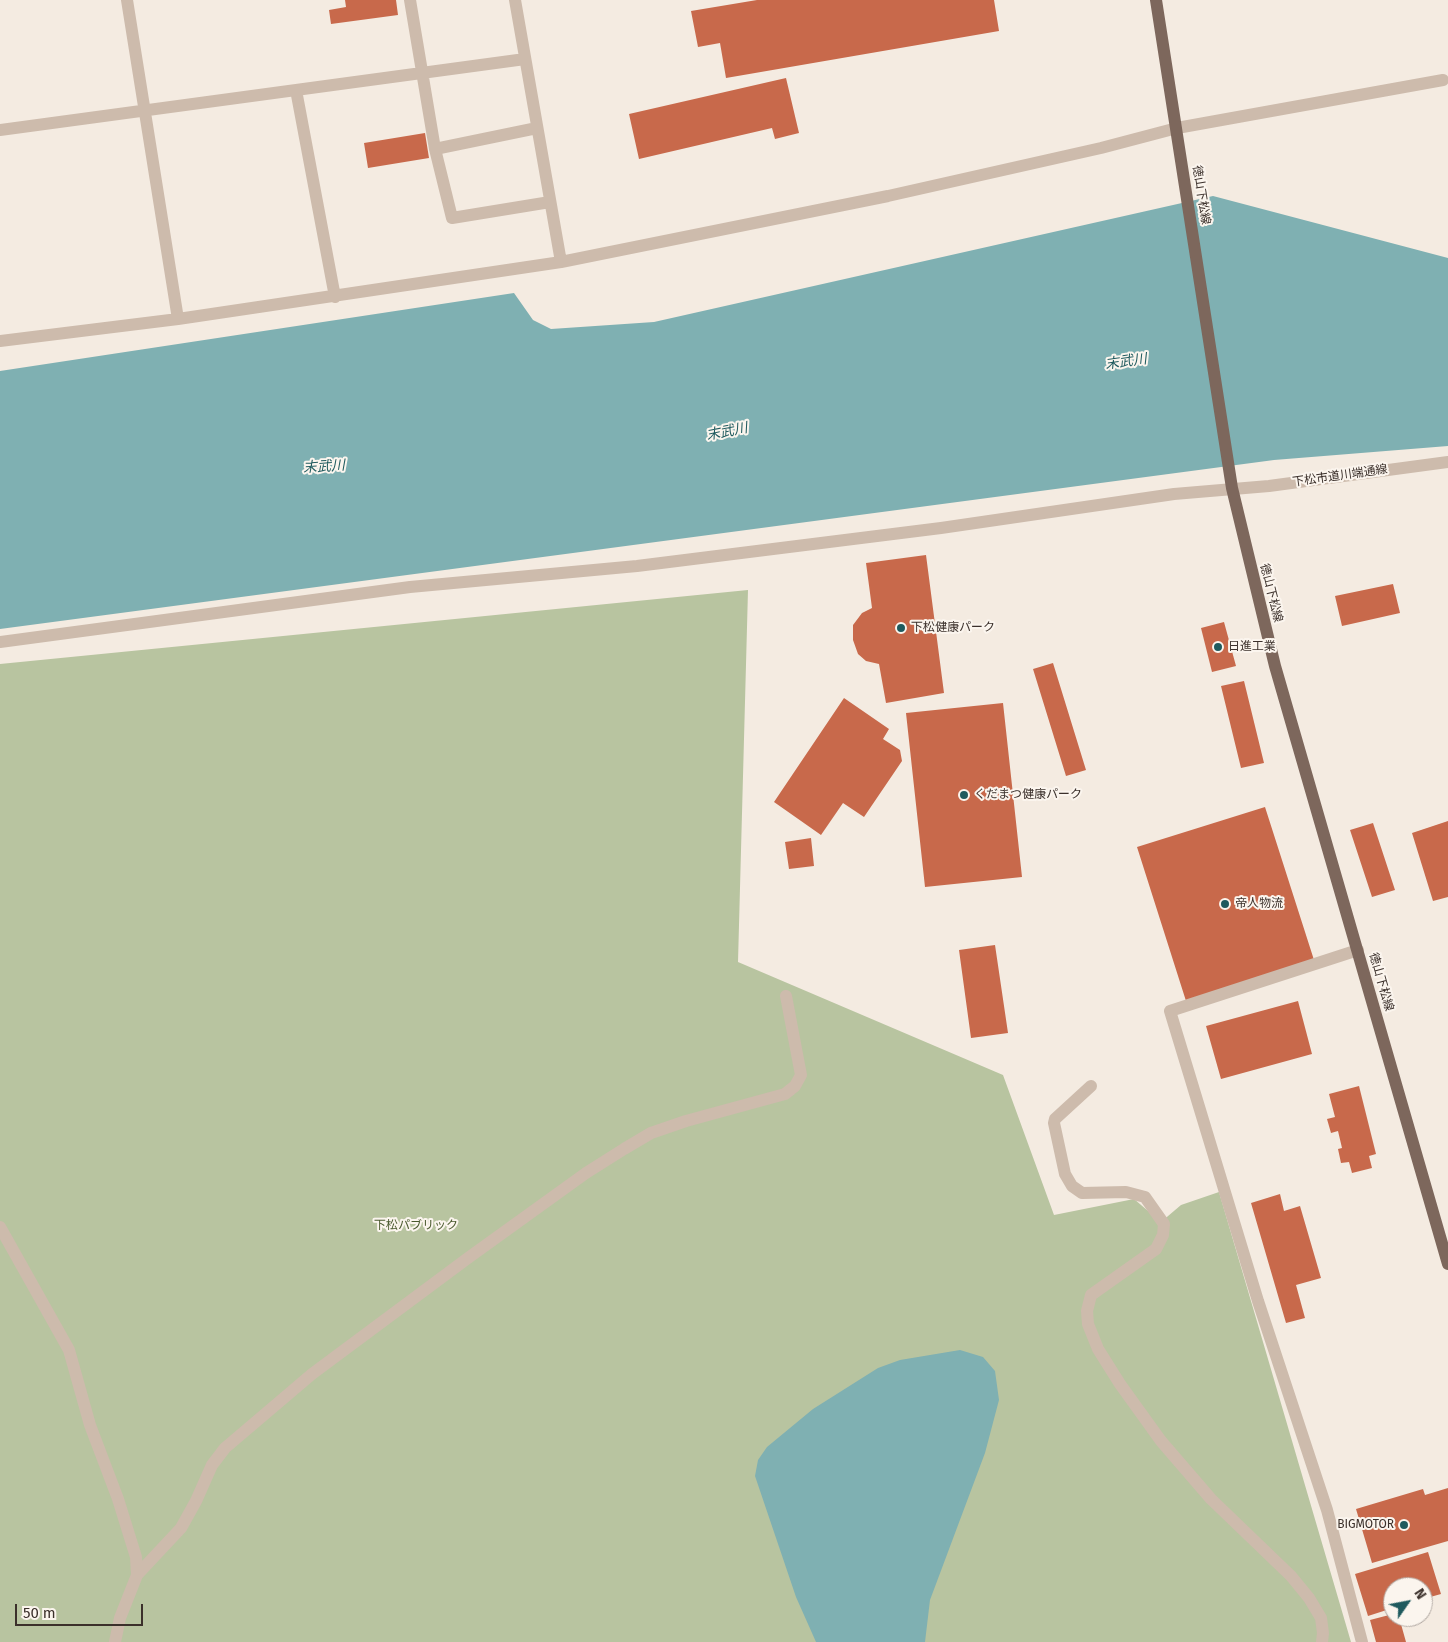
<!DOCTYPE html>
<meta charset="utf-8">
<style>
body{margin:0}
#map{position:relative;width:1448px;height:1642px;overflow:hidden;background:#f4ebe1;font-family:"Fira Sans",sans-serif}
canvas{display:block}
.north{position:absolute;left:1383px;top:1577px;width:50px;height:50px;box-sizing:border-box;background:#fbf5ee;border:1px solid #aea6a0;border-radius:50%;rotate:57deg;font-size:14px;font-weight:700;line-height:20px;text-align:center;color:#3b302b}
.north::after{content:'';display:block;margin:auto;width:18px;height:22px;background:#1f5a5e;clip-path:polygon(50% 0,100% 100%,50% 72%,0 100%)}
.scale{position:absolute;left:15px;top:1604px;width:128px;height:22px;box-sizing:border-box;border:2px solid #3b302b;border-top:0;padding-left:6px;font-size:15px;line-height:18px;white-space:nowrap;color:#3b302b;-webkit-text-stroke:4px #fbf5ee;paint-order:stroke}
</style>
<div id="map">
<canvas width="1448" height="1642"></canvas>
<div class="north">N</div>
<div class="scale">50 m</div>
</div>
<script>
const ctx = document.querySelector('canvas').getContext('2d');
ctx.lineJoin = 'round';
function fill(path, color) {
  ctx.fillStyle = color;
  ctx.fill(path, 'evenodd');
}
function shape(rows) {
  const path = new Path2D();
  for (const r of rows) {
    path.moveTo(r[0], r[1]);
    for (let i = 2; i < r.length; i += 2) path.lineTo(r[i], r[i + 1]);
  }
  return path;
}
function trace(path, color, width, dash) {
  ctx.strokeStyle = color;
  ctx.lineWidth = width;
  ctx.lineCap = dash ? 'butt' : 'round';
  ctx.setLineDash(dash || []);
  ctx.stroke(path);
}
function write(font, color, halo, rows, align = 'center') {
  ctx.font = font + ' "Fira Sans","Noto Sans JP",sans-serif';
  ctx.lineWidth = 4;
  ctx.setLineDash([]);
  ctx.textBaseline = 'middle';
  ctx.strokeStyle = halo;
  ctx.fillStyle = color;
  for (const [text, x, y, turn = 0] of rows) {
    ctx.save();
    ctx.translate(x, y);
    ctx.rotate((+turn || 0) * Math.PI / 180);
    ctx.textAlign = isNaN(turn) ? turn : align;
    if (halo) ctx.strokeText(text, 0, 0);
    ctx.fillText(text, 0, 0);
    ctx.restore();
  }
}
fill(shape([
 [748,590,738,962,1003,1075,1054,1215,1134,1199,1161,1222,1181,1205,1219,1192,1351,1642,0,1642,0,664]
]), '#b8c4a0');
fill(shape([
 [1213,196,1448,258,1448,446,1274,460,0,629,0,371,514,293,533,320,551,329,654,322],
 [960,1350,983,1357,995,1371,999,1400,985,1453,930,1600,925,1642,816,1642,796,1597,755,1476,758,1460,767,1447,813,1409,878,1368,900,1360]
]), '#7fb0b2');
fill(shape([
 [345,0,396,0,398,15,331,24,329,10,346,7],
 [757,0,994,0,999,31,726,78,720,43,698,47,691,11],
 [786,78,799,133,775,139,772,128,639,159,629,114],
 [425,133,429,158,368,168,364,143],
 [926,555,944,693,886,703,879,664,866,661,858,654,853,640,853,625,862,613,872,608,866,563],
 [1393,584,1400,613,1342,626,1335,596],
 [1224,622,1236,666,1212,672,1201,628],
 [1053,663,1086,770,1066,776,1033,669],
 [1244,681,1264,763,1241,768,1221,686],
 [844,698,889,729,883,739,900,750,902,761,864,817,843,803,821,835,774,802],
 [1003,703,1022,877,925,887,906,713],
 [1265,807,1314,960,1186,1001,1137,847],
 [1448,821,1448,897,1433,901,1412,833],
 [1373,823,1395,890,1372,897,1350,830],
 [811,838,814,866,789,869,785,842],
 [995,945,1008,1033,971,1038,959,950],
 [1298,1001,1312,1054,1221,1079,1206,1026],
 [1359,1086,1376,1154,1369,1156,1372,1168,1352,1173,1349,1162,1341,1163,1338,1149,1342,1148,1338,1131,1331,1133,1327,1119,1335,1117,1329,1094],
 [1280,1194,1284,1211,1300,1206,1321,1278,1296,1285,1305,1318,1286,1323,1251,1203],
 [1448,1488,1448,1541,1372,1563,1356,1509,1423,1489,1425,1495],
 [1428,1552,1441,1594,1423,1599,1423,1587,1393,1587,1393,1608,1368,1616,1355,1574],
 [1393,1614,1393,1617,1399,1617,1406,1642,1376,1642,1370,1620]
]), '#c8694b');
trace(shape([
 [127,0,178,319],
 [410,0,435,149,452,218,550,202],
 [515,0,561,262],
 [296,90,335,297],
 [0,130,525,59],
 [435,149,537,128],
 [0,341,178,319,561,262,888,196,1101,148,1177,128,1443,80],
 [0,642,410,587,637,566,941,528,1174,494,1269,486,1448,462],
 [1358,950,1170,1011,1258,1301,1327,1510,1362,1642],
 [1091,1086,1055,1119,1054,1123,1065,1174,1072,1186,1082,1193,1126,1192,1145,1197,1164,1224,1163,1235,1156,1249,1091,1295,1087,1311,1088,1324,1098,1349,1120,1384,1161,1441,1211,1499,1291,1576,1309,1598,1321,1618,1323,1633,1322,1642],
 [0,1227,69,1350,90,1425,118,1499,136,1557,137,1575],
 [115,1642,120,1618,137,1575,181,1528,196,1501,212,1465,225,1448,312,1374,468,1258,586,1173,624,1149,651,1133,686,1121,785,1094,795,1086,801,1075,786,996]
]), '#cdbbac', 12);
trace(shape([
 [1156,0,1232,488,1275,666,1448,1264]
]), '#7d675c', 12);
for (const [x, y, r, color] of [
 [901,628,5,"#1f5a5e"],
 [1218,647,5,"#1f5a5e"],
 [964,795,5,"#1f5a5e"],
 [1225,904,5,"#1f5a5e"],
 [1404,1525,5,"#1f5a5e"]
]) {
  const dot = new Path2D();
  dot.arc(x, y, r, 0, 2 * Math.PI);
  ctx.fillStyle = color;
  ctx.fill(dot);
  trace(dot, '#fbf5ee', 2);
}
write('12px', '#3b302b', '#fbf5ee', [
 ["徳山下松線",1201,195,81],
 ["下松市道川端通線",1340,476,-8],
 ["徳山下松線",1271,593,76],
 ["徳山下松線",1381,982,74]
]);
write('12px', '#3b302b', '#fbf5ee', [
 ["下松健康パーク",911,628],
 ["日進工業",1228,647],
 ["くだまつ健康パーク",974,795],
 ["帝人物流",1235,904],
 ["BIGMOTOR",1394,1525,"right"]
], 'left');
write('12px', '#4a5a2e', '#fbf5ee', [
 ["下松パブリック",416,1226]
]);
write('italic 14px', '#1f5a5e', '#fbf5ee', [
 ["末武川",1126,362,-8],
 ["末武川",727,432,-11],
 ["末武川",324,467,-4]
]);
</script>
